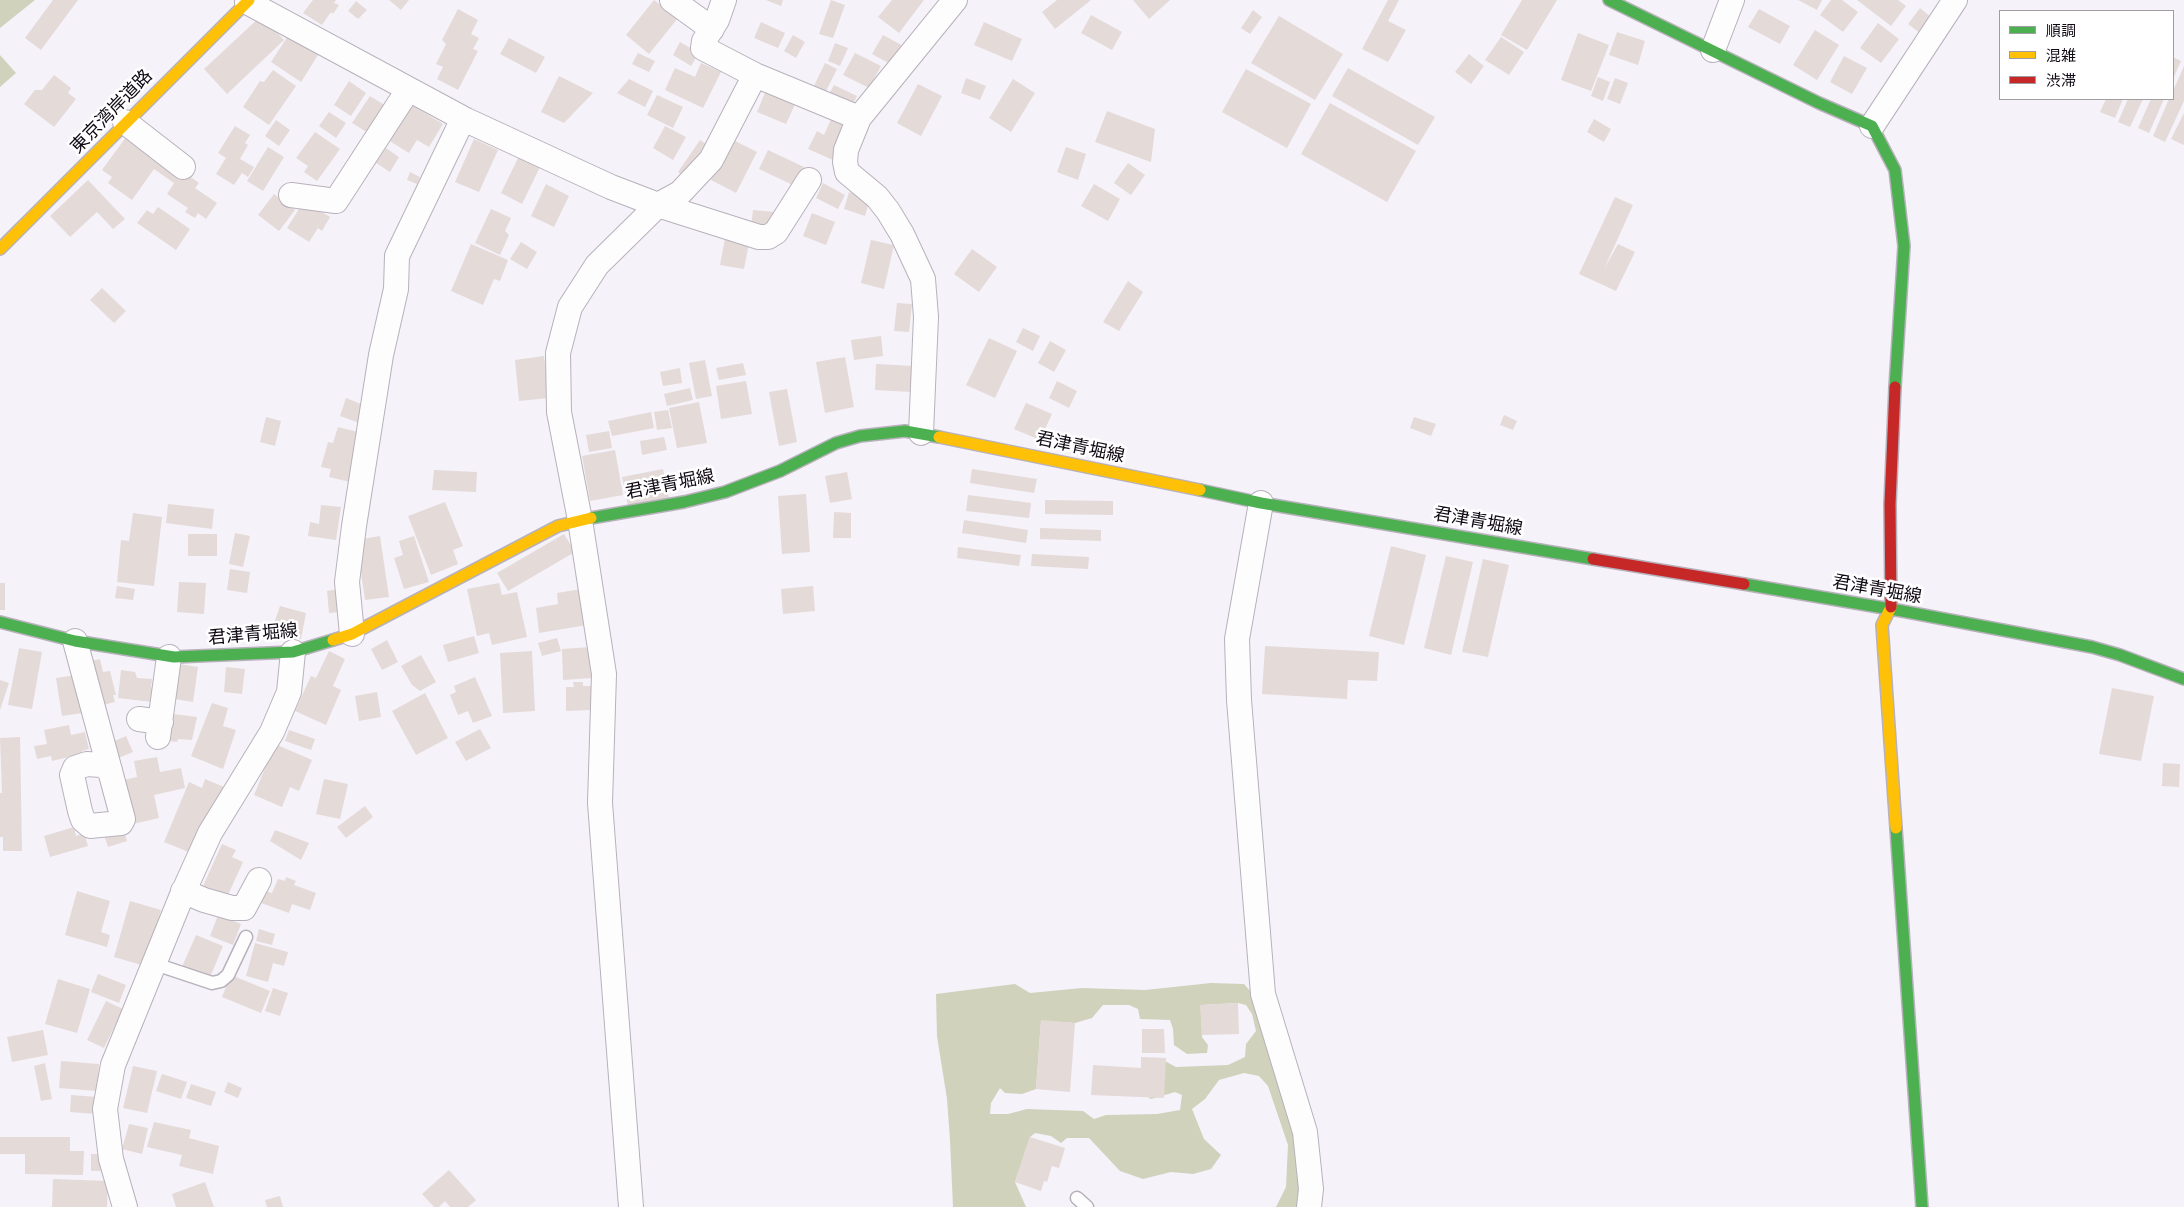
<!DOCTYPE html>
<meta charset="utf-8">
<style>
body{margin:0}
#map{position:relative;width:2184px;height:1207px;overflow:hidden;background:#f6f2fa;font-family:"Archivo Narrow","Noto Sans JP",sans-serif}
canvas{display:block}
.legend{position:absolute;left:1999px;top:10px;width:175px;height:90px;box-sizing:border-box;background:#fff;border:1px solid #9f9da1;margin:0;padding:6px 9px;list-style:none;font-size:15px;color:#100914}
.legend li{display:flex;align-items:center;gap:10px;height:25px}
.legend b{width:25px;border:1px solid #9f9da1}
</style>
<div id="map">
<canvas width="2184" height="1207"></canvas>
<ul class="legend">
<li><b style="height:6px;background:#4caf50"></b>順調</li>
<li><b style="height:6px;background:#ffc107"></b>混雑</li>
<li><b style="height:6px;background:#c62828"></b>渋滞</li>
</ul>
</div>
<script>
const ctx = document.querySelector('canvas').getContext('2d');
ctx.lineJoin = 'round';
function fill(path, color) {
  ctx.fillStyle = color;
  ctx.fill(path, 'evenodd');
}
function shape(rows) {
  const path = new Path2D();
  for (const r of rows) {
    path.moveTo(r[0], r[1]);
    for (let i = 2; i < r.length; i += 2) path.lineTo(r[i], r[i + 1]);
  }
  return path;
}
function trace(path, color, width, dash) {
  ctx.strokeStyle = color;
  ctx.lineWidth = width;
  ctx.lineCap = dash ? 'butt' : 'round';
  ctx.setLineDash(dash || []);
  ctx.stroke(path);
}
function write(font, color, halo, rows, align = 'center') {
  ctx.font = font + ' "Archivo Narrow","Noto Sans JP",sans-serif';
  ctx.lineWidth = 5;
  ctx.setLineDash([]);
  ctx.textBaseline = 'middle';
  ctx.strokeStyle = halo;
  ctx.fillStyle = color;
  for (const [text, x, y, turn = 0] of rows) {
    ctx.save();
    ctx.translate(x, y);
    ctx.rotate((+turn || 0) * Math.PI / 180);
    ctx.textAlign = isNaN(turn) ? turn : align;
    if (halo) ctx.strokeText(text, 0, 0);
    ctx.fillText(text, 0, 0);
    ctx.restore();
  }
}
fill(shape([
 [0,0,35,0,0,28],
 [0,55,16,73,0,87],
 [1211,983,1244,984,1253,994,1302,1137,1301,1207,1276,1207,1286,1187,1288,1145,1268,1086,1259,1076,1244,1073,1219,1080,1205,1099,1192,1109,1204,1139,1221,1155,1211,1169,1193,1174,1171,1172,1143,1179,1120,1171,1089,1138,1067,1138,1061,1143,1051,1136,1035,1133,1030,1137,1015,1182,1026,1207,953,1207,950,1140,947,1099,937,1036,936,994,1015,984,1030,993,1082,988,1145,990],
 [1238,1003,1246,1005,1252,1014,1256,1031,1246,1044,1245,1057,1228,1065,1176,1067,1163,1060,1142,1093,1151,1099,1175,1092,1182,1095,1180,1110,1157,1114,1106,1115,1094,1119,1083,1111,1027,1109,1008,1114,990,1114,991,1103,1000,1088,1005,1093,1022,1094,1036,1089,1041,1021,1075,1023,1092,1018,1103,1005,1129,1005,1138,1009,1140,1019,1170,1020,1173,1029,1174,1045,1187,1054,1207,1053,1208,1045,1202,1037,1201,1005]
]), '#d0d2bc');
fill(shape([
 [53,0,78,0,41,50,25,38],
 [313,0,336,0,334,3,339,5,333,14,331,12,322,25,303,13],
 [389,0,409,0,401,10],
 [654,0,678,18,649,54,626,35],
 [766,0,783,0,781,6],
 [831,0,845,5,833,38,819,34],
 [892,0,924,0,899,33,878,17],
 [1057,0,1091,0,1055,29,1042,12],
 [1133,0,1170,0,1149,19],
 [1388,0,1399,0,1388,21,1406,30,1388,62,1362,49],
 [1522,0,1557,0,1527,50,1501,35],
 [1798,0,1822,0,1817,10],
 [1831,0,1842,0,1858,12,1843,32,1820,15],
 [1857,0,1898,0,1906,6,1891,26],
 [356,1,367,10,358,19,348,11],
 [1920,8,1937,22,1925,37,1908,24],
 [458,9,478,20,471,34,479,38,473,49,478,51,458,90,437,79,443,67,436,64,446,44,442,40],
 [1759,9,1790,26,1780,44,1748,27],
 [1253,10,1262,17,1250,34,1241,28],
 [1091,15,1122,32,1112,50,1081,33],
 [261,16,284,40,227,94,204,69],
 [1279,16,1343,54,1315,100,1251,63],
 [761,22,785,33,778,48,754,38],
 [984,22,1022,39,1012,61,974,45],
 [1878,23,1899,39,1881,63,1860,48],
 [1815,30,1839,45,1817,80,1793,65],
 [1617,32,1645,41,1638,65,1609,55],
 [1578,33,1609,45,1591,91,1561,80],
 [793,35,805,42,796,58,784,51],
 [883,35,905,47,894,66,872,54],
 [288,36,318,55,301,82,271,62],
 [1501,37,1524,52,1509,75,1485,60],
 [509,38,545,57,536,73,500,54],
 [680,42,699,53,691,66,673,55],
 [835,43,848,48,840,66,828,61],
 [638,53,655,61,649,72,632,64],
 [855,53,881,66,869,88,843,75],
 [1469,54,1484,66,1471,84,1455,72],
 [1844,56,1867,68,1852,94,1830,82],
 [2173,57,2181,61,2173,79],
 [701,63,721,72,703,108,665,90,675,68,695,77],
 [825,63,837,69,824,95,812,90],
 [2184,66,2184,101,2165,142,2153,136,2169,99,2173,99,2173,91],
 [1348,68,1435,117,1418,145,1332,96],
 [1246,69,1311,104,1287,148,1222,112],
 [273,70,296,86,269,125,243,107,260,81,264,82],
 [54,75,71,88,68,93,76,99,54,127,24,104,35,90,42,90],
 [559,76,593,93,564,123,541,112],
 [1598,77,1610,82,1603,101,1591,96],
 [966,78,986,86,980,100,961,93],
 [1615,78,1628,83,1620,104,1607,99],
 [629,79,653,91,645,107,617,93],
 [1013,79,1035,93,1011,132,989,118],
 [349,81,366,93,351,116,334,105],
 [918,84,942,96,921,136,897,123],
 [834,85,857,96,851,108,828,96],
 [767,88,797,100,786,124,757,112],
 [657,95,683,107,673,128,647,115],
 [370,96,391,109,373,136,352,123],
 [2106,99,2123,99,2115,118,2100,112],
 [2128,99,2143,99,2130,127,2118,122],
 [2151,99,2164,99,2149,133,2138,128],
 [1330,103,1416,151,1387,202,1301,154],
 [410,104,443,124,429,147,417,140,409,153,388,140],
 [1107,111,1155,129,1151,162,1095,142],
 [329,112,346,123,336,138,319,126],
 [2184,113,2184,145,2171,139],
 [832,117,850,126,833,160,808,149,817,131,824,135],
 [1594,119,1611,129,1604,142,1587,132],
 [276,120,290,130,279,146,265,136],
 [235,126,250,135,245,143,248,145,240,159,254,167,248,177,242,173,234,185,216,174,226,158,218,153],
 [665,126,686,137,673,160,653,148],
 [315,132,340,149,317,181,304,172,308,166,296,158],
 [129,133,199,183,195,188,217,203,206,219,198,213,195,218,185,212,188,208,167,194,178,177,174,183,154,169,132,200,108,183,112,177,102,170],
 [474,139,498,150,479,192,455,182],
 [731,139,757,152,736,193,711,180],
 [700,140,713,149,691,181,678,172],
 [268,147,284,157,263,191,247,181],
 [1066,147,1086,154,1078,180,1057,172],
 [386,148,399,157,390,172,376,163],
 [768,150,804,167,795,186,759,169],
 [519,156,540,167,522,204,501,193],
 [1128,163,1145,175,1131,195,1114,183],
 [410,172,420,177,417,184,407,180],
 [88,180,125,219,113,229,97,212,70,237,50,216],
 [823,183,845,195,838,209,816,198],
 [546,184,569,196,554,227,531,216],
 [1094,184,1120,199,1108,221,1081,206],
 [849,192,870,199,865,216,844,209],
 [274,194,295,210,279,231,258,215],
 [1615,197,1633,205,1604,269,1618,244,1635,252,1616,291,1579,274],
 [304,201,330,217,322,231,318,228,309,242,287,228],
 [158,207,190,229,176,250,137,223,147,210,153,214],
 [491,209,511,218,505,231,509,235,500,255,475,243],
 [753,210,775,212,768,227,751,226],
 [812,213,835,222,826,245,803,236],
 [726,233,750,238,744,269,720,265],
 [871,240,894,245,884,289,861,283],
 [521,242,537,252,527,269,510,259],
 [471,244,508,260,500,281,494,279,483,305,451,291],
 [972,249,997,267,979,292,954,274],
 [1128,281,1143,292,1119,331,1103,322],
 [102,288,126,311,114,323,90,300],
 [897,303,912,304,909,332,894,331],
 [1023,328,1040,336,1033,351,1016,342],
 [881,336,883,356,854,360,851,340],
 [989,338,1017,351,995,398,966,385],
 [1050,341,1066,350,1054,372,1038,363],
 [544,356,549,398,519,401,515,360],
 [845,357,854,407,825,413,816,362],
 [705,360,712,396,696,399,689,363],
 [743,363,746,375,719,380,716,368],
 [876,364,914,366,912,392,875,390],
 [680,368,682,383,663,386,660,372],
 [746,381,752,414,721,419,716,386],
 [1057,381,1077,391,1069,408,1049,398],
 [690,388,693,400,667,406,664,394],
 [787,389,797,442,779,446,769,392],
 [346,398,371,408,365,425,340,416],
 [699,402,707,443,677,448,669,408],
 [1026,403,1052,414,1040,440,1014,429],
 [668,410,672,428,657,430,654,412],
 [651,412,654,428,612,436,608,421],
 [1504,415,1517,421,1513,430,1500,425],
 [266,417,281,421,275,446,260,442],
 [1414,417,1436,424,1431,436,1410,428],
 [338,427,362,433,350,482,329,477,331,469,321,467,328,442,333,443],
 [609,431,612,448,589,452,586,435],
 [664,437,667,450,642,455,640,441],
 [615,450,623,495,590,501,582,456],
 [663,469,669,498,628,506,622,477],
 [972,469,1037,479,1034,493,970,483],
 [434,470,477,472,476,492,432,490],
 [847,472,852,499,830,503,825,476],
 [806,494,810,552,782,554,778,496],
 [968,495,1031,503,1029,518,966,511],
 [1045,500,1113,501,1113,515,1045,514],
 [445,502,463,546,453,550,458,564,431,575,408,516],
 [168,504,214,509,212,529,166,523],
 [321,505,341,507,336,540,308,536,310,522,319,524],
 [834,512,851,513,851,538,833,538],
 [133,513,162,517,154,586,117,582,121,540,129,541],
 [964,520,1028,530,1026,543,962,533],
 [1040,528,1101,530,1101,541,1040,539],
 [235,533,250,536,243,567,229,564],
 [188,534,217,534,217,556,188,556],
 [564,534,575,552,508,591,497,573],
 [380,536,389,597,365,600,358,552,363,551,362,539],
 [414,536,429,582,404,589,394,558,403,555,399,541],
 [1391,546,1426,555,1404,645,1369,636],
 [958,547,1021,555,1019,566,957,558],
 [1032,554,1089,557,1088,569,1031,566],
 [1446,556,1473,562,1451,655,1424,648],
 [1483,559,1509,565,1488,657,1462,652],
 [230,569,250,572,247,593,227,590],
 [179,582,206,583,204,614,177,612],
 [0,583,5,583,5,610,0,610],
 [499,583,502,595,517,592,527,637,492,645,489,633,477,636,467,589],
 [117,586,135,589,133,600,115,598],
 [813,586,815,611,783,614,781,589],
 [339,589,341,612,329,613,327,591],
 [581,589,587,625,539,633,536,608,558,604,557,593],
 [280,606,306,613,301,639,271,632],
 [474,636,479,653,448,662,443,645],
 [557,638,561,651,542,656,538,643],
 [387,640,398,662,382,670,371,649],
 [1265,646,1379,652,1377,681,1348,680,1347,699,1262,694],
 [591,647,592,678,563,680,562,649],
 [19,648,42,652,32,709,8,705],
 [329,651,345,659,333,686,341,690,326,725,295,711,311,676,316,678],
 [532,651,535,711,503,713,500,653],
 [421,655,436,682,420,691,412,685,401,666],
 [100,659,103,672,110,671,116,695,113,695,115,702,95,707,86,662],
 [173,663,198,667,193,702,168,698],
 [226,667,245,669,242,694,224,692],
 [121,670,135,672,137,678,152,679,151,687,154,688,152,702,118,698],
 [76,675,82,713,62,716,56,678],
 [475,677,492,716,473,723,468,711,458,715,450,695,456,692,454,686],
 [0,680,9,683,0,710],
 [573,682,583,682,583,686,592,686,592,710,566,711,566,687,574,687],
 [2112,688,2154,696,2141,761,2099,754],
 [377,692,381,717,359,721,355,696],
 [425,693,448,738,416,755,392,711],
 [212,703,228,708,223,726,236,730,223,769,191,756],
 [165,713,197,717,192,740,178,739,177,742,161,740],
 [69,725,71,735,85,732,89,749,82,751,82,754,52,761,51,756,37,759,34,746,47,744,44,730],
 [480,729,491,748,466,761,455,742],
 [289,730,315,739,311,750,285,741],
 [126,736,133,752,116,759,110,743],
 [20,737,22,851,3,851,3,837,0,837,0,793,2,793,0,738],
 [275,744,312,760,299,791,290,787,282,807,254,795],
 [157,757,160,772,181,768,185,788,154,795,159,818,133,824,123,780,137,777,134,761],
 [2163,763,2180,764,2179,787,2162,786],
 [205,779,224,787,196,855,164,842,189,782,202,788],
 [324,779,348,784,340,819,316,814],
 [365,806,373,817,346,838,337,827],
 [122,826,127,841,108,847,103,832],
 [74,827,76,836,84,833,88,846,50,857,44,836],
 [275,830,309,843,301,860,270,841],
 [222,844,236,850,232,857,243,862,227,897,203,886],
 [286,877,296,881,294,885,316,893,310,910,292,904,289,913,261,903,265,891,272,893,278,879,285,881],
 [77,891,110,901,101,932,110,935,107,947,65,935],
 [130,901,161,910,145,966,114,957],
 [218,915,241,924,233,945,210,936],
 [259,929,275,934,272,945,256,941],
 [196,935,223,946,209,980,181,969],
 [255,943,288,952,284,966,273,963,268,982,246,976],
 [98,974,126,985,119,1003,91,992],
 [231,975,270,991,261,1013,222,997],
 [58,979,90,989,77,1033,45,1024],
 [273,988,288,993,280,1016,265,1011],
 [106,1001,123,1009,104,1048,87,1040],
 [1238,1003,1239,1034,1202,1035,1200,1005],
 [1041,1020,1075,1023,1070,1092,1036,1089],
 [1142,1029,1164,1029,1165,1053,1142,1053],
 [43,1030,48,1055,12,1062,7,1037],
 [1141,1057,1166,1058,1164,1098,1091,1095,1093,1065,1141,1068],
 [61,1061,99,1064,97,1091,59,1088],
 [45,1063,52,1099,41,1101,34,1066],
 [133,1066,157,1071,147,1113,123,1108],
 [162,1074,187,1082,181,1099,156,1091],
 [228,1082,242,1088,238,1098,224,1092],
 [191,1084,216,1092,211,1106,186,1098],
 [71,1095,97,1097,95,1114,70,1112],
 [154,1122,191,1130,189,1138,219,1146,213,1174,179,1166,182,1155,147,1147],
 [129,1124,148,1128,142,1154,122,1149],
 [0,1137,70,1137,70,1151,84,1151,83,1175,25,1174,25,1154,0,1154],
 [1030,1137,1065,1148,1059,1168,1052,1166,1047,1182,1044,1181,1041,1191,1015,1182],
 [91,1154,104,1154,104,1171,91,1171],
 [449,1170,476,1200,468,1207,450,1207,445,1201,439,1207,434,1207,422,1194],
 [53,1179,108,1181,107,1207,52,1207],
 [205,1182,214,1207,176,1207,172,1194],
 [280,1196,283,1207,267,1207,265,1200]
]), '#e4dad8');
const lane = shape([
 [155,964,212,983,221,981,228,975,246,937],
 [1077,1198,1087,1207]
]);
const street = shape([
 [672,0,712,29],
 [724,0,717,20,704,41,703,48,755,75,859,118],
 [247,2,466,120,611,187,658,205,759,237,768,237,776,232,809,180],
 [1713,50,1732,0],
 [125,122,183,167],
 [1872,126,1955,0],
 [291,195,336,201,408,90],
 [921,433,926,317,923,279,902,234,888,211,877,197,847,172,845,162,846,150,859,118,955,0],
 [1261,503,1237,639,1239,700,1263,994,1305,1132,1311,1189,1309,1207],
 [352,634,347,582,354,526,381,355,396,289,397,256,460,125,466,120],
 [75,641,123,819,121,823,90,826,83,820,80,811,72,775,75,768,87,764,101,765,110,770],
 [139,719,161,722],
 [158,737,169,657],
 [183,891,204,900,232,908,244,908,259,880],
 [125,1207,111,1159,105,1109,113,1065,182,895,210,833,272,732,289,692,293,652],
 [631,1207,600,803,604,674,580,520,559,412,558,353,570,307,597,265,658,205,680,193,711,160,755,75]
]);
const fast = shape([
 [1609,0,1819,103,1872,126,1895,170,1904,246,1895,387],
 [1200,490,1261,503,1593,559],
 [591,518,684,502,725,492,780,471,836,443,860,436,905,431,939,437],
 [1744,584,1902,611,2092,647,2120,655,2184,679],
 [0,622,75,641,174,657,293,652,333,640],
 [1896,828,1922,1207]
]);
const slow = shape([
 [0,249,249,0],
 [939,437,1200,490],
 [1891,607,1882,625,1896,828],
 [333,640,352,634,558,526,591,518]
]);
const jam = shape([
 [1593,559,1744,584],
 [1891,607,1890,504,1895,387]
]);
trace(lane, '#b7b1bb', 15);
trace(street, '#b7b1bb', 26);
trace(fast, '#b7b1bb', 14);
trace(slow, '#b7b1bb', 14);
trace(jam, '#b7b1bb', 14);
trace(lane, '#fefdfe', 12);
trace(street, '#fefdfe', 24);
trace(fast, '#4caf50', 11);
trace(slow, '#ffc107', 11);
trace(jam, '#c62828', 11);
write('18px', '#100914', '#fff', [
 ["東京湾岸道路",112,112,-46],
 ["君津青堀線",1080,448,12],
 ["君津青堀線",670,485,-11],
 ["君津青堀線",1478,522,10],
 ["君津青堀線",1877,590,10],
 ["君津青堀線",253,635,-5]
]);
</script>
